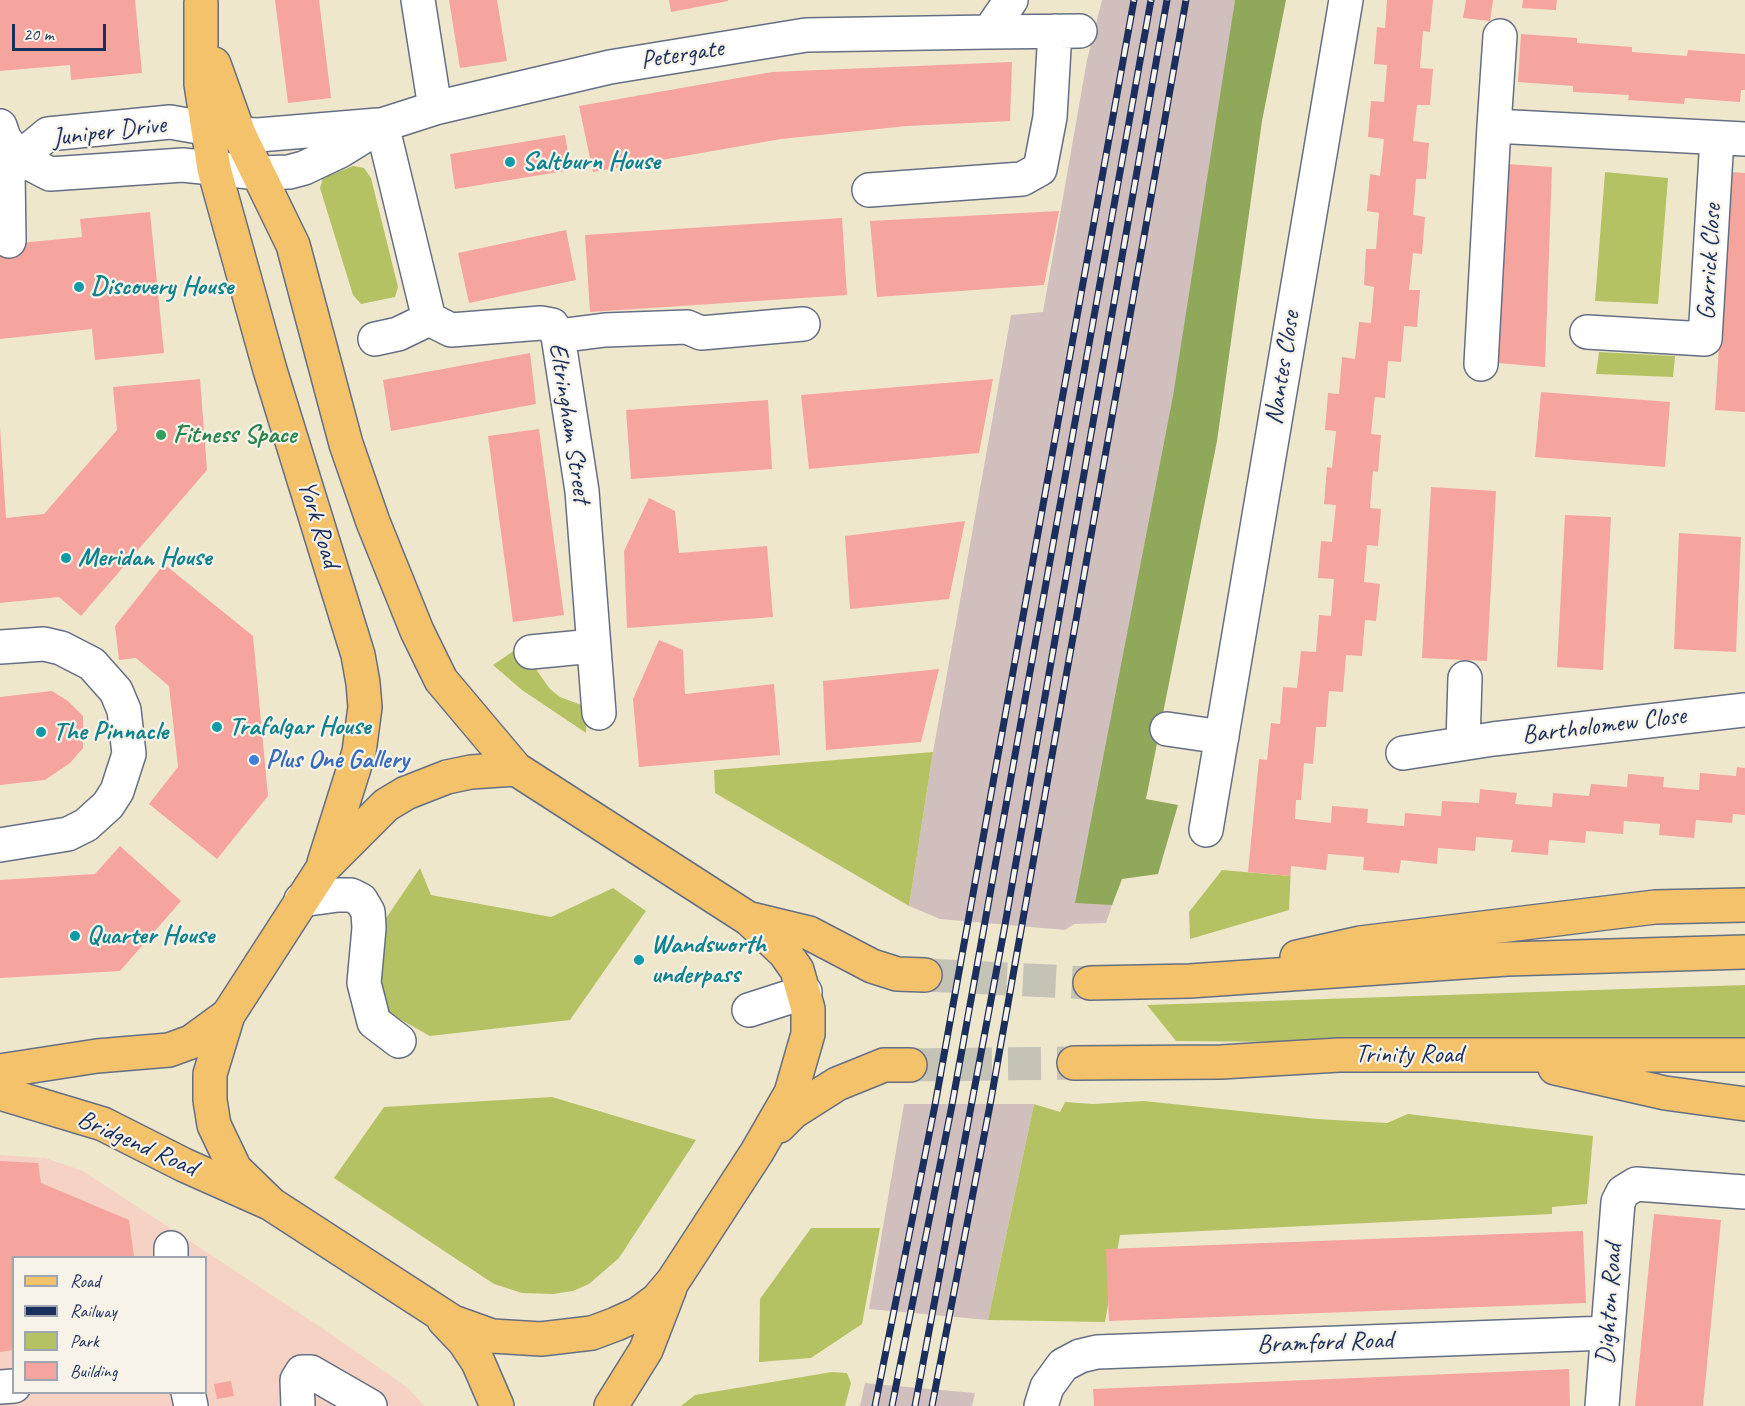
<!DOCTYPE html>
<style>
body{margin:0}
#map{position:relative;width:1745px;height:1406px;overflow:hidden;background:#efe7cc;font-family:Caveat,sans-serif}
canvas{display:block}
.legend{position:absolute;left:12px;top:1256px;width:195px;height:138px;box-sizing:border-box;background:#f7f3e8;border:2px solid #9fa5b1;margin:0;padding:8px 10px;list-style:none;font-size:18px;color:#1b2f5e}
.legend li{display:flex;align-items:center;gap:12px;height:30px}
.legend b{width:30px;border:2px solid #9fa5b1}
.scale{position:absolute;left:12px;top:24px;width:94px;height:27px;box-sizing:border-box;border:3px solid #1b2f5e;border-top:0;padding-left:8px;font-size:18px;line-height:21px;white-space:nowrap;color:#1b2f5e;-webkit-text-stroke:4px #f7f3e8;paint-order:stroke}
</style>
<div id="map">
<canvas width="1745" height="1406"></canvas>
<ul class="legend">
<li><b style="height:8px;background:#f3c26a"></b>Road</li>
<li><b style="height:8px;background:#1b2f5e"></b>Railway</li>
<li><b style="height:16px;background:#b5c264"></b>Park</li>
<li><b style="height:16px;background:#f5a59e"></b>Building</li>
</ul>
<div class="scale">20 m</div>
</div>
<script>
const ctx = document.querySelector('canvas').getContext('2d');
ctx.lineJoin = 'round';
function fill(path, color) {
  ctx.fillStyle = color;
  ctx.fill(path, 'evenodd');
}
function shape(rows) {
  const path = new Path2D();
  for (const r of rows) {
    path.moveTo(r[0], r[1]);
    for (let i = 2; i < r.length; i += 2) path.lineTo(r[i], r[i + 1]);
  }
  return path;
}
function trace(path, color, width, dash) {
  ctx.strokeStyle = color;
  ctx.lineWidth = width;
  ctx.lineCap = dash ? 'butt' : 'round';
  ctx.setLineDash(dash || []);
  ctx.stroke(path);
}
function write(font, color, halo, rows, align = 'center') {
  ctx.font = font + ' Caveat,sans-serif';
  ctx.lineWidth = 4.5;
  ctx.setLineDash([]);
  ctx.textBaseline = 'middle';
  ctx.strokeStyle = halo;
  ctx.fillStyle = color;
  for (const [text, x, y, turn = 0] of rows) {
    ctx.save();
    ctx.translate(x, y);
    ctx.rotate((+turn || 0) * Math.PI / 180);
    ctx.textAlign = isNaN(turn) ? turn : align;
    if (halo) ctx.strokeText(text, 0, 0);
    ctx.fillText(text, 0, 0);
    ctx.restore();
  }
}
fill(shape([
 [0,1155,45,1158,83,1171,325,1330,408,1388,424,1406,0,1406],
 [14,1258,206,1258,206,1392,14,1392]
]), '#f5d2c3');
fill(shape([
 [1102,0,1235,0,1119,884,1106,923,1074,924,1065,930,940,919,909,906,933,752,1011,315,1043,312,1087,60],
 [904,1104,1034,1104,988,1320,869,1309],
 [865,1383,918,1388,975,1393,972,1406,860,1406]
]), '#d1bfbd');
fill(shape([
 [353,166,364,168,371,178,398,287,395,297,361,304,353,295,320,188,323,178],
 [1605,172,1668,178,1658,304,1595,301],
 [1599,352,1675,356,1673,377,1596,374],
 [525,643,533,665,550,689,560,697,587,707,586,733,522,690,493,665],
 [933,752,909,906,715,793,714,770],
 [1291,866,1289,910,1190,939,1189,912,1222,870,1290,876],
 [420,868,431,895,551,917,613,888,646,911,570,1020,430,1036,387,1012,378,967,378,930],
 [1745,985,1745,1039,1392,1043,1176,1041,1147,1005],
 [552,1097,696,1140,619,1258,589,1284,573,1291,553,1294,522,1293,494,1284,334,1178,384,1107],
 [1144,1101,1317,1119,1387,1123,1408,1114,1593,1136,1587,1204,1552,1207,1552,1214,1120,1235,1105,1322,988,1320,1034,1104,1060,1112,1065,1102,1093,1104],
 [811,1228,880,1228,862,1324,811,1358,759,1362,760,1299],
 [832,1372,847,1373,851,1383,845,1406,681,1406,695,1395]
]), '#b5c264');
fill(shape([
 [1235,0,1286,0,1262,121,1217,441,1146,799,1178,805,1158,874,1122,879,1112,905,1075,903,1173,396]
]), '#90a85a');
fill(shape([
 [0,0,135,0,142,73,71,80,70,65,0,71],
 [275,0,319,0,331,98,288,103],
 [449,0,497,0,507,61,460,68],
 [669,0,728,0,728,1,671,12],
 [1387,0,1433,0,1430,32,1423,31,1420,68,1433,69,1430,105,1417,105,1413,141,1429,143,1426,179,1416,179,1413,215,1425,217,1422,254,1413,253,1409,290,1420,290,1417,327,1404,326,1401,362,1388,361,1385,398,1375,397,1374,404,1371,434,1381,435,1378,472,1373,471,1370,508,1381,509,1378,546,1367,545,1364,582,1380,584,1376,621,1365,620,1362,656,1346,655,1343,692,1329,691,1326,727,1316,727,1313,764,1304,763,1301,800,1296,800,1295,819,1331,823,1332,806,1368,809,1367,823,1404,826,1405,813,1441,816,1442,801,1479,803,1480,789,1517,793,1515,804,1552,807,1553,793,1589,796,1591,784,1627,787,1628,774,1664,777,1663,787,1699,790,1700,773,1736,776,1737,767,1745,768,1745,815,1733,814,1732,823,1696,820,1694,838,1659,835,1660,824,1624,821,1623,834,1586,831,1585,843,1549,840,1548,855,1511,852,1513,840,1476,837,1475,851,1438,848,1437,864,1401,860,1399,873,1363,870,1364,857,1328,854,1326,870,1291,866,1290,876,1248,872,1259,759,1267,760,1271,723,1280,724,1283,687,1297,688,1301,651,1316,652,1319,615,1331,616,1334,579,1318,578,1321,541,1332,542,1336,505,1324,504,1327,467,1332,468,1336,431,1325,430,1328,393,1339,394,1342,357,1355,359,1359,322,1371,323,1374,287,1364,285,1366,249,1376,249,1379,213,1367,211,1370,174,1380,176,1384,139,1368,137,1371,101,1384,102,1387,65,1374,64,1377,27,1385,28],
 [1466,0,1493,0,1490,21,1463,18],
 [1523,0,1557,0,1556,10,1522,8],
 [1521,34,1577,38,1577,43,1632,47,1632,52,1687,56,1688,50,1745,54,1745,90,1741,90,1740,102,1685,98,1684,104,1628,100,1629,95,1573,92,1573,86,1518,82],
 [1012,62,1010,121,907,126,781,139,593,172,579,106,772,72],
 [565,135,571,170,455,189,450,154],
 [1506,164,1552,167,1545,367,1497,363],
 [1730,172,1745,173,1745,412,1715,410],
 [1059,211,1044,285,877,297,870,221],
 [150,212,164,353,95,360,92,329,0,339,0,245,82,237,80,219],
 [842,218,847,295,590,312,585,235],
 [566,230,576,280,469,303,458,253],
 [530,353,536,404,391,431,383,380],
 [200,379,207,470,81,616,59,597,0,603,0,427,6,518,44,514,117,430,113,387],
 [993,379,979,453,809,469,801,395],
 [1541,392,1670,402,1665,467,1535,457],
 [768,400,772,469,631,479,626,410],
 [539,429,564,615,513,622,488,436],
 [1431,487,1496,491,1487,661,1422,658],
 [649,498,675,511,679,553,767,546,773,617,627,628,624,551],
 [1565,515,1611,517,1603,670,1557,667],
 [965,521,949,599,850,609,845,536],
 [1679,533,1741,537,1736,652,1674,649],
 [164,564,253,636,268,796,217,859,149,804,178,767,169,686,136,658,119,660,115,626],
 [659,640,683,650,685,694,774,684,780,755,639,767,633,699],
 [939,669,921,742,826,750,823,681],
 [52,691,68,701,83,716,83,748,70,763,45,780,0,785,0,697],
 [120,846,181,901,120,971,0,978,0,880,95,874],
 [0,1161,38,1163,41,1183,129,1220,134,1257,14,1257,14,1350,0,1352],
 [1654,1214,1721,1220,1703,1406,1635,1406],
 [1583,1231,1586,1303,1109,1321,1106,1249],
 [1569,1369,1570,1406,1094,1406,1093,1389],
 [231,1381,234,1396,217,1399,214,1384]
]), '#f5a59e');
trace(shape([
 [925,975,1090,983],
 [910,1065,1074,1063]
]), '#c5c2b6', 33, [33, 16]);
const minor = shape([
 [418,0,435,108],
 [989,32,1080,31],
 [1500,36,1494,126,1745,139],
 [382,125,429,319,451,330,541,323,552,325,558,336,582,491,599,713],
 [0,126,4,138,19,158],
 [0,159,19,158,50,174,183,165,259,173,289,172,304,168,340,151,382,125,435,108,610,67,806,35,989,32,1011,0],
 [869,190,1022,179,1040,169,1050,117,1055,31],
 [9,241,8,172,19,158,48,134,170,122,239,134,258,135,378,125],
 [1587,332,1705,339,1717,138],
 [558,336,605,330,687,327,701,333,803,324],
 [375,339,398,334,429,319],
 [1481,364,1494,126],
 [0,647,44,644,61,648,92,664,116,691,124,710,129,754,117,791,108,805,86,825,68,834,0,845],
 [531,652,593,646],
 [1167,729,1222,737],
 [1463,743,1465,678],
 [1403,753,1493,739,1745,710],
 [1206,830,1346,0],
 [301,900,338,895,351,895,361,900,368,912,369,928,364,983,374,1022,399,1041],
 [749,1010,805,992],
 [171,1248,171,1258],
 [0,1387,14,1386],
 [188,1392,191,1406],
 [298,1406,297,1380,302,1372,311,1372,370,1406],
 [1041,1406,1047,1387,1063,1365,1080,1356,1097,1352,1607,1333],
 [1602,1406,1618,1202,1623,1192,1636,1184,1745,1192]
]);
const major = shape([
 [0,1071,97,1056,169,1050,191,1042,228,1015],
 [0,1093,103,1124,184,1165,267,1202]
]);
const highway = shape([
 [201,3,201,84,214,169,270,370,358,655,363,683,365,707,359,752,324,863],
 [214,64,239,134,293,245,346,444,373,522,417,631,441,680,516,769],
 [516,769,749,919,785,953,797,970,808,1009,808,1034,791,1093,757,1152,673,1281,657,1300,638,1314,616,1324,592,1333,541,1339,492,1336,453,1322,271,1204,235,1169,214,1125,210,1100,210,1074,228,1015,323,868,386,805,406,793,447,777,471,772,516,769],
 [751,919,809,933,872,966,897,974,925,975],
 [1297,957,1360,943,1655,907,1745,905],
 [1090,983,1190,981,1507,959,1745,952],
 [1074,1063,1221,1062,1339,1055,1745,1055],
 [1555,1068,1665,1093,1745,1104],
 [779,1126,793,1112,837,1084,884,1065,910,1065],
 [444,1320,464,1341,478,1362,497,1406],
 [611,1406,646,1350,670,1288]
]);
trace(minor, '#656f84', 36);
trace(major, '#656f84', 36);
trace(highway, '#656f84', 36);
trace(minor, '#fff', 33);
trace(major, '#f3c26a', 33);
trace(highway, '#f3c26a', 33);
const rail = shape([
 [875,1406,935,1105,1134,0],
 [892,1406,952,1105,1151,0],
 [915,1406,1005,925,1167,0],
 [932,1406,990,1105,1186,0]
]);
trace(rail, '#1b2f5e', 7);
trace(rail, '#f7f3e8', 4.5, [14]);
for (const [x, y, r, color] of [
 [510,162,6,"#0f9aa8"],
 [79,287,6,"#0f9aa8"],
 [161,435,6,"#2e9e5b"],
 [66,558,6,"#0f9aa8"],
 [217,727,6,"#0f9aa8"],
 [41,732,6,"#0f9aa8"],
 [254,760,6,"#3f7fe0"],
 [75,936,6,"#0f9aa8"],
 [639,960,6,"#0f9aa8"]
]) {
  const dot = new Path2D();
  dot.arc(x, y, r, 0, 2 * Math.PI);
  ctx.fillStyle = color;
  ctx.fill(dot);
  trace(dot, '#f7f3e8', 2);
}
write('26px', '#1b2f5e', '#f7f3e8', [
 ["Petergate",682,55,-9],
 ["Juniper Drive",109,132,-7],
 ["Garrick Close",1710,262,-87],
 ["Nantes Close",1283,368,-81],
 ["Eltringham Street",569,423,81],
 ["York Road",318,524,73],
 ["Bartholomew Close",1604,726,-7],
 ["Trinity Road",1409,1055],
 ["Bridgend Road",137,1144,24],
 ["Dighton Road",1610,1304,-86],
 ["Bramford Road",1325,1343,-2]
]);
write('bold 26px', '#0d838f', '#f7f3e8', [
 ["Saltburn House",522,162],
 ["Discovery House",91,287],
 ["Meridan House",78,558],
 ["Trafalgar House",229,727],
 ["The Pinnacle",53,732],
 ["Quarter House",87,936],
 ["Wandsworth",651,945],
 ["underpass",651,975]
], 'left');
write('bold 26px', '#27864d', '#f7f3e8', [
 ["Fitness Space",173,435]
], 'left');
write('bold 26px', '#366cbe', '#f7f3e8', [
 ["Plus One Gallery",266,760]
], 'left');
</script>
